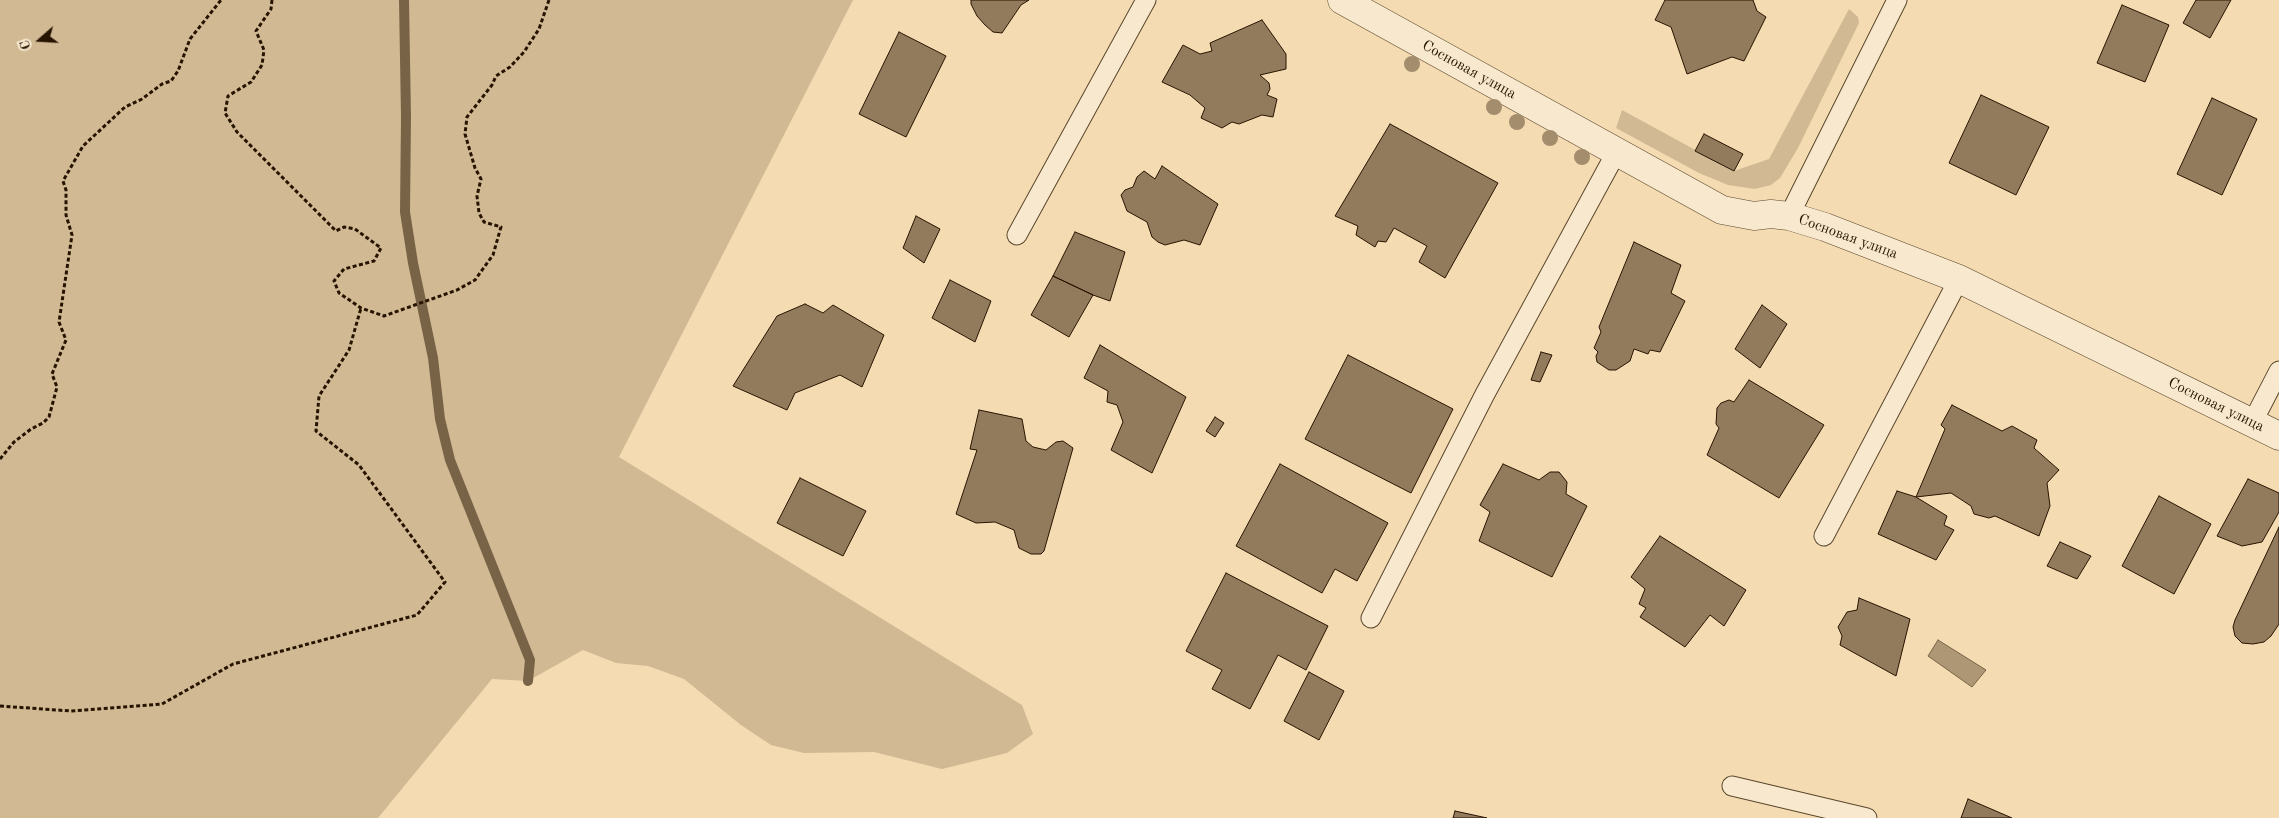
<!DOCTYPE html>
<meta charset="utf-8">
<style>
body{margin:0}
#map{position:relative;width:2279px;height:818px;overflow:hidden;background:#f4dbb2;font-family:"Old Standard TT",serif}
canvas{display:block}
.north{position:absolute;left:15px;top:15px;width:50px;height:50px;-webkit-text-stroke:4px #f8e8cd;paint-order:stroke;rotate:251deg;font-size:14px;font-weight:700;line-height:20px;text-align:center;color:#271400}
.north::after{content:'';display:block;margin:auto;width:18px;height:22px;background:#271400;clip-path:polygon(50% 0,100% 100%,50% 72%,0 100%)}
</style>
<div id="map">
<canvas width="2279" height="818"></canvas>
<div class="north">С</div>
</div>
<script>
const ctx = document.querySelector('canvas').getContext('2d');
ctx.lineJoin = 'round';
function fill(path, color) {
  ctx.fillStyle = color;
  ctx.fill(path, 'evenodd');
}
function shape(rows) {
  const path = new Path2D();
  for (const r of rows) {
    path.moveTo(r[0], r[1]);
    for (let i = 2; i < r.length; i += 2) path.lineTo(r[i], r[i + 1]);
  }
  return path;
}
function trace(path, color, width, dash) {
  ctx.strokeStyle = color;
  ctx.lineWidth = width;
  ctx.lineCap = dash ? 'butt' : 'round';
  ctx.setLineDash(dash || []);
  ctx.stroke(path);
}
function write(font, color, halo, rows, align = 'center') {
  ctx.font = font + ' "Old Standard TT",serif';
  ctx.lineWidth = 4;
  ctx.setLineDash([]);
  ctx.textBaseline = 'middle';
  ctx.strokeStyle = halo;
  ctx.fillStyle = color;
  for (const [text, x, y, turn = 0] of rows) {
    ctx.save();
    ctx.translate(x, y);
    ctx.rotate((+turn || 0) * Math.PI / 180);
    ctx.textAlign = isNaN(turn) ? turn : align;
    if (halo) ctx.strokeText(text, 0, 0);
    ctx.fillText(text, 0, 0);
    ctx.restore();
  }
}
fill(shape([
 [0,0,853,0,619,457,1022,705,1033,734,1007,753,942,769,874,752,804,753,771,745,741,725,684,679,648,666,616,663,583,650,528,681,492,679,378,818,0,818],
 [1849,9,1858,17,1859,23,1798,148,1780,178,1771,185,1755,189,1728,185,1699,173,1616,128,1622,110,1734,171,1769,159]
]), '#d1b994');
const water = shape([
 [1938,640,1986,670,1972,687,1928,656,1938,640]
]);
fill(water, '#ae9775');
trace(water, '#786346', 1);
trace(shape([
 [404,0,406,117,405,212,413,263,433,358,440,419,450,460,530,660,528,681]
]), '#786346', 10);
const building = shape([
 [971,0,1029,0,1021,5,1002,33,993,32,985,25,977,16,971,4,971,0],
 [1665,0,1753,0,1757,11,1766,17,1744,61,1732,57,1687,74,1671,27,1655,20,1665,0],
 [2196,0,2231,0,2210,38,2183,23,2196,0],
 [2122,5,2169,25,2145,82,2097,63,2122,5],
 [1262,20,1286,54,1286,69,1260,75,1269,83,1270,89,1267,95,1277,99,1273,117,1262,115,1239,124,1232,122,1222,128,1201,118,1205,108,1190,95,1162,82,1183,45,1200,54,1212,51,1210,43,1262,20],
 [899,32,946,56,906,137,859,114,899,32],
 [1981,95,2049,127,2016,195,1949,163,1981,95],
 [2212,98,2257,119,2222,195,2177,174,2212,98],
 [1390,124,1498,183,1445,278,1419,262,1427,246,1394,228,1386,242,1378,241,1375,247,1356,235,1358,226,1335,216,1390,124],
 [1704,134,1743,154,1734,171,1695,151,1704,134],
 [1162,166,1218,204,1200,245,1184,240,1165,245,1158,242,1152,237,1147,222,1127,211,1121,195,1125,190,1133,187,1137,177,1144,171,1155,179,1162,166],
 [916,216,940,229,924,263,903,248,916,216],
 [1075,232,1125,252,1110,301,1093,295,1053,276,1075,232],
 [1634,242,1681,265,1671,293,1685,301,1660,352,1650,350,1648,354,1634,349,1630,361,1616,370,1609,370,1597,362,1596,356,1598,352,1594,348,1601,332,1599,327,1634,242],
 [1053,276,1093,295,1069,337,1031,315,1053,276],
 [950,280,991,301,975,342,932,318,950,280],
 [805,304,823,313,833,305,884,335,862,387,840,375,795,393,787,410,733,386,777,316,805,304],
 [1762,305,1787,324,1760,368,1735,349,1762,305],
 [1100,345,1186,397,1152,473,1111,450,1123,422,1117,405,1107,402,1108,391,1084,378,1100,345],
 [1541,352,1552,355,1540,382,1531,380,1541,352],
 [1348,355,1453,409,1411,493,1305,439,1348,355],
 [1749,380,1824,425,1779,498,1707,455,1719,428,1716,424,1717,408,1721,403,1729,400,1734,402,1749,380],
 [1952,405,2002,431,2012,426,2037,440,2034,448,2059,470,2047,483,2050,506,2039,536,1995,516,1989,518,1974,514,1971,506,1951,493,1916,497,1945,429,1941,425,1952,405],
 [979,410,1022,419,1026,441,1033,447,1046,450,1056,442,1063,441,1073,448,1044,551,1041,554,1031,554,1019,548,1014,530,995,522,976,523,956,514,977,450,970,449,979,410],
 [1215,417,1224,423,1215,437,1206,431,1215,417],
 [1280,464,1388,523,1357,581,1335,569,1322,593,1236,546,1280,464],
 [1503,464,1539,480,1550,472,1559,472,1567,482,1566,494,1587,506,1552,577,1479,541,1490,512,1480,505,1503,464],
 [800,478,866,511,843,556,777,523,800,478],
 [2248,479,2279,493,2279,512,2262,542,2242,546,2217,536,2248,479],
 [1897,491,1916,497,1947,516,1944,525,1954,530,1936,560,1878,534,1897,491],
 [2159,496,2211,524,2174,594,2122,566,2159,496],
 [2279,527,2279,624,2271,636,2264,642,2253,644,2242,643,2235,636,2233,627,2235,620,2279,527],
 [1660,536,1746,590,1724,626,1710,615,1685,647,1640,617,1646,608,1639,604,1645,589,1631,577,1660,536],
 [2060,542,2091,556,2077,579,2047,566,2060,542],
 [1226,573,1328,626,1306,670,1278,655,1250,709,1212,689,1222,670,1186,651,1226,573],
 [1859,598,1910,619,1896,676,1840,645,1842,636,1838,627,1847,612,1857,610,1859,598],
 [1309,672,1344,691,1319,740,1284,721,1309,672],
 [1968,799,2012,818,1961,818,1968,799],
 [1455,811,1487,818,1453,818,1455,811]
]);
fill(building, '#927b5d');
trace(building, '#271400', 1);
const lane = shape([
 [1789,216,1897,0],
 [1017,235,1146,0],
 [2252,423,2279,371],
 [1824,536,1959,279],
 [1371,618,1485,394,1617,151],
 [1732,786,1867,818]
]);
const street = shape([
 [1342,0,1722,210,1754,216,1771,214,1789,216,1825,227,1959,279,2279,436]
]);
trace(lane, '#5a462c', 21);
trace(street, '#5a462c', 29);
trace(shape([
 [272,0,271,9,256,31,264,50,262,65,251,82,228,96,225,113,237,132,336,231,344,227,355,229,381,248,374,261,344,269,334,281,339,293,361,308,384,316,457,290,475,280,493,255,501,227,484,222,479,213,477,196,481,179,475,168,465,134,467,117,492,85,496,76,510,67,524,52,539,29,549,0],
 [0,459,14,442,31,429,43,423,49,417,57,387,52,374,66,340,59,322,72,235,66,215,66,190,63,181,83,146,125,107,142,99,162,84,171,81,178,71,190,39,221,0],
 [0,706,71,711,162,704,233,664,417,615,445,582,359,465,316,431,319,396,349,350,361,308]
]), '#271400', 3, [4, 2.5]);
trace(lane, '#f8e8cd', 19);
trace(street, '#f8e8cd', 28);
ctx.fillStyle = '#a48d6d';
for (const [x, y] of [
 [1412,64],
 [1494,107],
 [1517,122],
 [1550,138],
 [1582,157]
]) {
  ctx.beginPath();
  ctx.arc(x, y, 8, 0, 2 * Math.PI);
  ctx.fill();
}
write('15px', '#271400', '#f8e8cd', [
 ["Сосновая улица",1469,70,29],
 ["Сосновая улица",1848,237,20],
 ["Сосновая улица",2216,405,26]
]);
</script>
